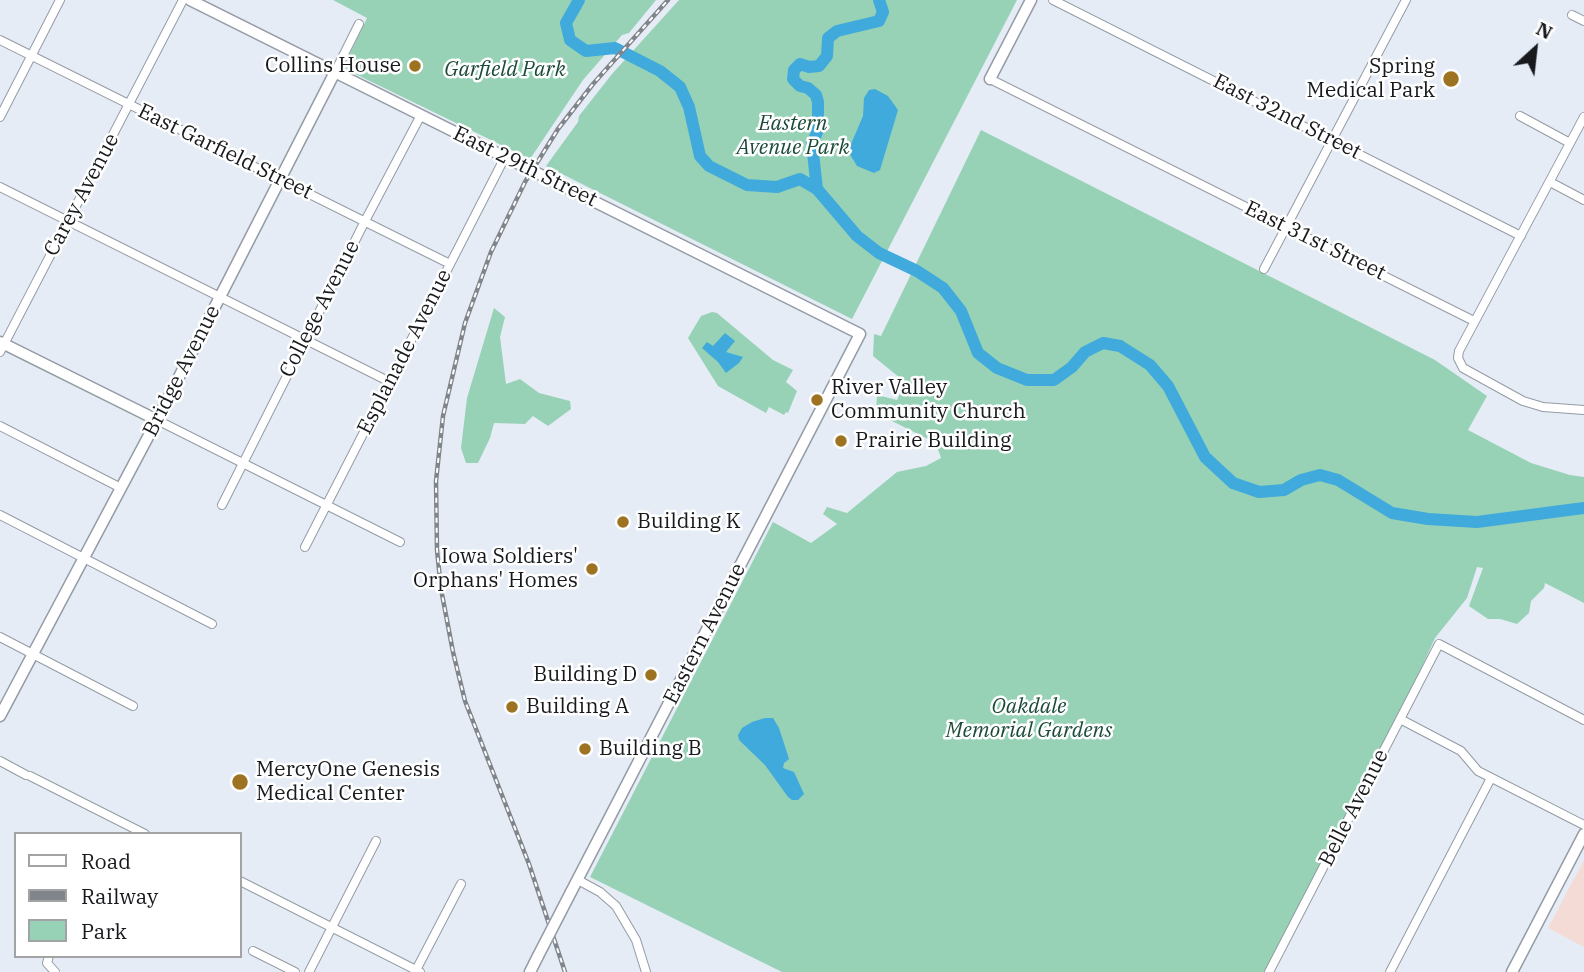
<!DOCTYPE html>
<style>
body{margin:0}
#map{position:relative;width:1584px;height:972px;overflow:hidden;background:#e5ecf6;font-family:"IBM Plex Serif",serif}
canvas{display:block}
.legend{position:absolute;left:14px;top:832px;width:228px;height:126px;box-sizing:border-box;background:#fff;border:2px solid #a2a3a4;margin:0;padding:9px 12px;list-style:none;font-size:21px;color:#17191c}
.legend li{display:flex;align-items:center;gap:14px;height:35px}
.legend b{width:35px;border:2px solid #a2a3a4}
.north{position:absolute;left:1500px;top:14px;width:70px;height:70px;-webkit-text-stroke:5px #fff;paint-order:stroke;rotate:27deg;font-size:19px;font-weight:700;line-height:28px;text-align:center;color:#17191c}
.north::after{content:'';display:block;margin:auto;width:24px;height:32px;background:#17191c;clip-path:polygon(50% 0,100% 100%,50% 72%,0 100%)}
</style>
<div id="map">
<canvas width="1584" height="972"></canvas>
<ul class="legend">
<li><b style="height:9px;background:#fff"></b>Road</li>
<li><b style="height:9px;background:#80848b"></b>Railway</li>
<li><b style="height:19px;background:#97d2b7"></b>Park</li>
</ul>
<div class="north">N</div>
</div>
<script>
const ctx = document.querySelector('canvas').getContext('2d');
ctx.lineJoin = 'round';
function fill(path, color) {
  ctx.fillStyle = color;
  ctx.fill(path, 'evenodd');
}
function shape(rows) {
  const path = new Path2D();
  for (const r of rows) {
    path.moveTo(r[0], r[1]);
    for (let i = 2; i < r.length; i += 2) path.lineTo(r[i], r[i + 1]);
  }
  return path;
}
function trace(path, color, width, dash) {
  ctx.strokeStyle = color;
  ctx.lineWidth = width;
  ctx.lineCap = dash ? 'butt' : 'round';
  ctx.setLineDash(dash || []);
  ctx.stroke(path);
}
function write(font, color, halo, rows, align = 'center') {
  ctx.font = font + ' "IBM Plex Serif",serif';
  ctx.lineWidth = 5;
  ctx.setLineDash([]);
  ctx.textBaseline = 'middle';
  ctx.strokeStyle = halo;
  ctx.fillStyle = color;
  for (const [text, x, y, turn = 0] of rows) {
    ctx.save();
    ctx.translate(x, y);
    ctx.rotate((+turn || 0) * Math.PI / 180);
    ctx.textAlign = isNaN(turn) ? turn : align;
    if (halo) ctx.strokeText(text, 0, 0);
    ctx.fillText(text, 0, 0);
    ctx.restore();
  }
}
fill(shape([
 [1584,860,1584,947,1548,928]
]), '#f5dbd6');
fill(shape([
 [333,0,656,0,629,33,622,35,583,80,530,159,343,68,367,18],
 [679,0,1017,0,852,319,546,166,578,122,579,116,612,74],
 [981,130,1435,360,1487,396,1468,430,1531,463,1570,475,1584,477,1584,603,1545,583,1544,588,1531,601,1529,613,1517,624,1500,619,1488,619,1469,606,1483,568,1477,567,1467,598,1435,638,1408,697,1266,972,782,972,590,877,773,522,811,543,837,524,823,514,827,507,847,513,897,472,926,466,941,458,936,443,876,413,877,395,897,400,905,382,873,356,874,334,881,336],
 [494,308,505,317,500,337,506,384,520,379,539,393,570,401,571,409,548,426,533,416,525,424,494,423,490,438,478,463,466,463,461,448,467,398],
 [712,312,717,313,773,360,793,370,786,382,797,391,788,413,786,412,784,415,769,407,766,413,718,386,688,338,701,316]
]), '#97d2b7');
fill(shape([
 [875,89,888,96,898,110,880,170,874,173,857,166,848,151,863,116,864,98,869,90],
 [725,333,735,341,726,352,743,357,739,363,726,373,718,362,702,348,707,342,713,346],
 [765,718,773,718,779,728,789,759,784,763,783,768,794,772,804,794,798,800,792,800,788,797,765,765,739,740,738,735,742,728,752,722]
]), '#3faadb');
trace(shape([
 [579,0,566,23,570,40,586,51,615,48,660,71,680,87,689,107,700,156,709,166,747,185,777,187,800,179,817,189,857,236,879,253,917,271,943,288,961,311,978,353,997,368,1027,380,1054,380,1072,367,1085,352,1103,343,1120,346,1150,365,1168,386,1205,457,1233,483,1259,492,1284,490,1301,480,1320,475,1338,480,1392,513,1428,519,1477,522,1584,508],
 [817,189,812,144,818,130,818,102,816,95,808,88,800,86,793,79,794,70,800,64,809,67,819,66,827,56,828,38,837,31,879,21,883,12,879,0]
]), '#3faadb', 12);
const street = shape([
 [1053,0,1521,236],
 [1572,15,1584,21],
 [0,40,450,264],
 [335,72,359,24],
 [990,79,1474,321],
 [1520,116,1570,143],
 [0,117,60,0],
 [1584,117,1459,351,1458,358,1463,368,1523,401,1543,407,1584,410],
 [1550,182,1584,200],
 [0,187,390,382],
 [1264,269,1406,0],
 [0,352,183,0],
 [157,420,400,542],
 [0,426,121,488],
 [222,505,365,221,421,115],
 [0,515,212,624],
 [305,547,505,157],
 [0,637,133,706],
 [1400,719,1461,751,1478,771,1584,825],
 [0,761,26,775],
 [30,776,145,834],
 [578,880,600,892,616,906,636,940,646,972],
 [240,881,420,972],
 [253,951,295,972],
 [49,956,47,963,55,972],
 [309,972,376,841],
 [415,972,461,884],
 [1269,972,1439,644,1584,720],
 [1390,972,1491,778]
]);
const secondary = shape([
 [190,0,860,334,571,892],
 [990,79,1031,0],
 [0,342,157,420],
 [0,716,157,420,335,72],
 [530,972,538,956],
 [1512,972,1584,834]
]);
trace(street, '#949ba4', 10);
trace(secondary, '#949ba4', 13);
trace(street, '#fff', 8);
trace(secondary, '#fff', 10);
const rail = shape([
 [565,972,529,864,465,701,453,652,441,589,437,550,436,481,443,416,465,323,491,252,525,182,558,129,593,84,668,0]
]);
trace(rail, '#80848b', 4.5);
trace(rail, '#fff', 2, [5]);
const secondaryBridge = shape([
 [538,956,571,892]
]);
trace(secondaryBridge, '#949ba4', 13, []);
trace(secondaryBridge, '#fff', 10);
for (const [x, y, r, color] of [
 [415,66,7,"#9d7221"],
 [1451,79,9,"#9d7221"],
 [817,400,7,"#9d7221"],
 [841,441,7,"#9d7221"],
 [623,522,7,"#9d7221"],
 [592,569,7,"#9d7221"],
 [651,675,7,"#9d7221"],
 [512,707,7,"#9d7221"],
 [585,749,7,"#9d7221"],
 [240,782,9,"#9d7221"]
]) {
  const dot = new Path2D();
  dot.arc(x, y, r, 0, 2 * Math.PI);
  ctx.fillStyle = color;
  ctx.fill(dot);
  trace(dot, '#fff', 2.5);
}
write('21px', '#17191c', '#fff', [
 ["Collins House",401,66,"right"],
 ["Spring",1435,67,"right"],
 ["Medical Park",1435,91,"right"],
 ["River Valley",831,388],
 ["Community Church",831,412],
 ["Prairie Building",855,441],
 ["Building K",637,522],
 ["Iowa Soldiers'",578,557,"right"],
 ["Orphans' Homes",578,581,"right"],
 ["Building D",637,675,"right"],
 ["Building A",526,707],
 ["Building B",599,749],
 ["MercyOne Genesis",256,770],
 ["Medical Center",256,794]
], 'left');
write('italic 21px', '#1c4a38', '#fff', [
 ["Garfield Park",505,70],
 ["Eastern",793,124],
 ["Avenue Park",793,148],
 ["Oakdale",1029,707],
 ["Memorial Gardens",1029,731]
]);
write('21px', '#17191c', '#fff', [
 ["East 32nd Street",1287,117,27],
 ["East Garfield Street",225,152,26],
 ["East 29th Street",525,167,26],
 ["Carey Avenue",82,195,-62],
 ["East 31st Street",1315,241,26],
 ["College Avenue",320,309,-63],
 ["Esplanade Avenue",405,352,-63],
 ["Bridge Avenue",182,371,-63],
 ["Eastern Avenue",705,634,-63],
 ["Belle Avenue",1354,808,-63]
]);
</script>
